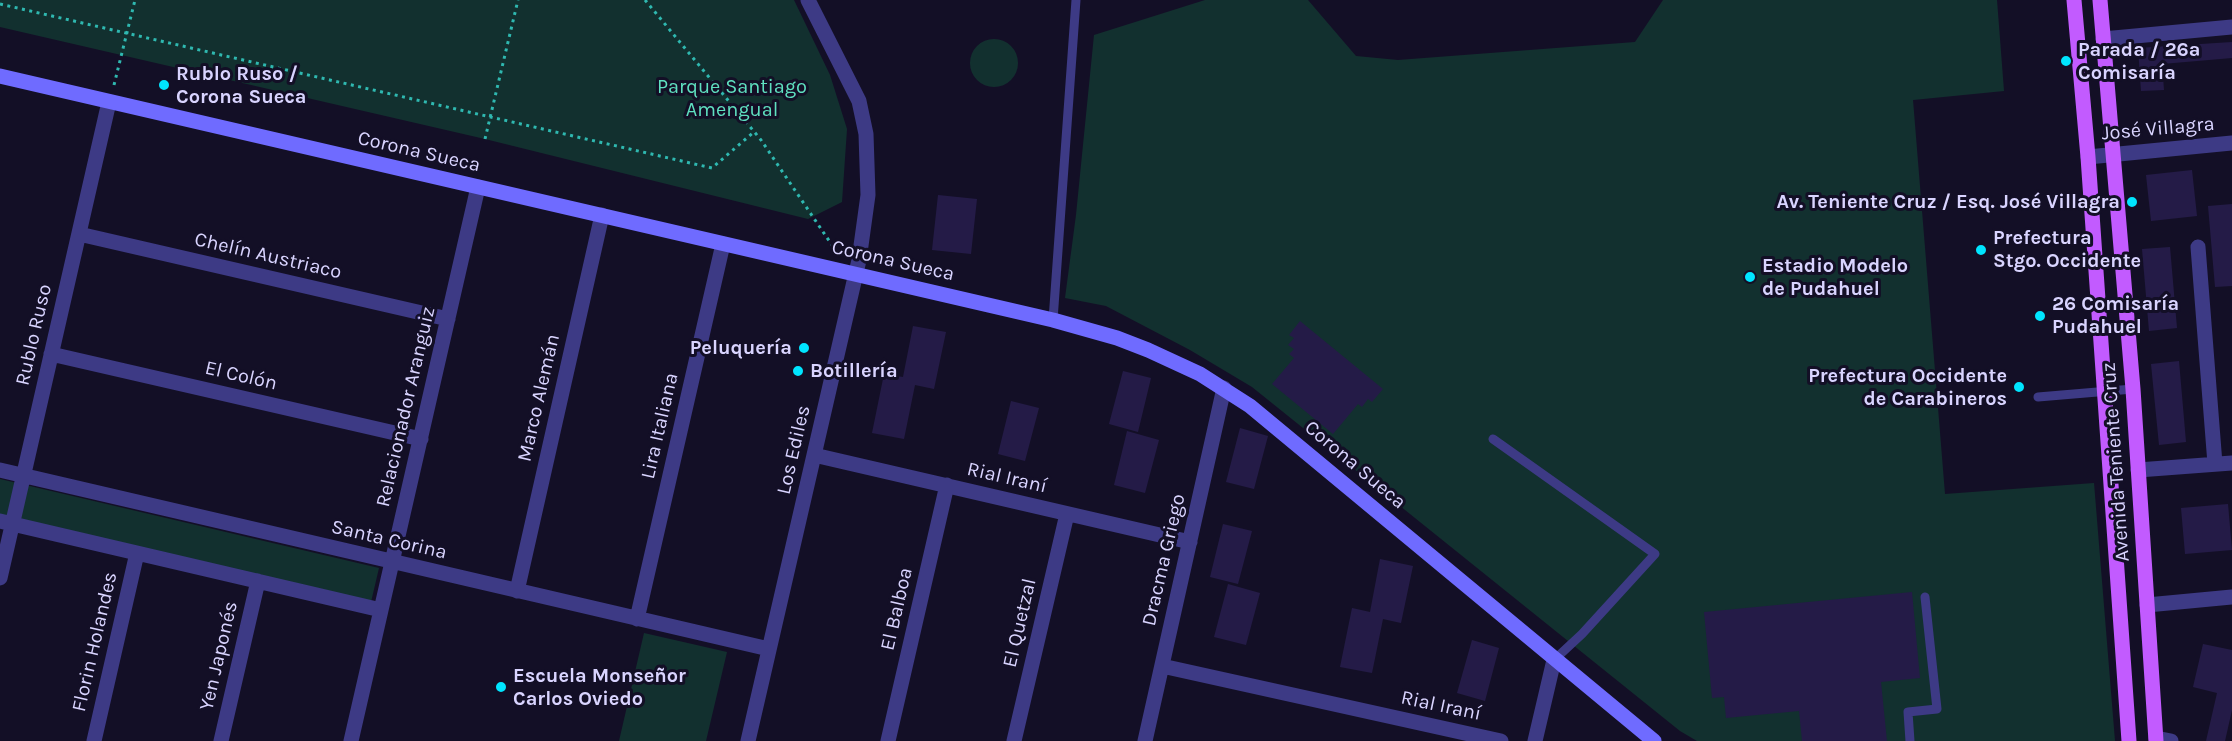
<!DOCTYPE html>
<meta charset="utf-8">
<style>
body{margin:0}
canvas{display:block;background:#130f26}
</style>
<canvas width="2232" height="741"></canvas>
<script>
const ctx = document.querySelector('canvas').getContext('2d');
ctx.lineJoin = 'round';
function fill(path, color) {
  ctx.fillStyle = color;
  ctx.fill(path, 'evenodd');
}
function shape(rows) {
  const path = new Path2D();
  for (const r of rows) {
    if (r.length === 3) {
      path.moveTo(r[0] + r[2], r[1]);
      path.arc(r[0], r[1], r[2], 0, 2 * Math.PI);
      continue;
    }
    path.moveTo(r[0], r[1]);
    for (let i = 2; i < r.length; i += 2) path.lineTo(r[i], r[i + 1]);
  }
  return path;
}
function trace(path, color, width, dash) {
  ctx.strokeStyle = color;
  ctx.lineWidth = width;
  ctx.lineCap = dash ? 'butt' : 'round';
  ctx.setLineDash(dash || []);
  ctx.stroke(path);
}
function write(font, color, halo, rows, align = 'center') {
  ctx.font = font + ' Karla,sans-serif';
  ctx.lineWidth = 6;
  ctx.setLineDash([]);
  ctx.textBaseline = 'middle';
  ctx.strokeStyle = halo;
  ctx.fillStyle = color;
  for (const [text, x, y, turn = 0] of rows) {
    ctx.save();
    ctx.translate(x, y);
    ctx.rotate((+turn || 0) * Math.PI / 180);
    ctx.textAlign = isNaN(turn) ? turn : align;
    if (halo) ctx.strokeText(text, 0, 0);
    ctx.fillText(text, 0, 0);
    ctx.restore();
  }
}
fill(shape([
 [0,0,794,0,830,75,847,129,842,202,808,219,485,139,0,27],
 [1205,0,1308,0,1356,56,1398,60,1635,42,1663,0,1997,0,2004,91,1913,100,1945,494,2094,483,2115,741,1697,741,1680,731,1252,387,1190,350,1106,306,1065,298,1076,215,1094,35],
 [994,63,24],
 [0,479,379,568,371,602,0,515],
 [644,633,727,652,706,741,619,741]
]), '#12302f');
fill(shape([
 [2232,42,2232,58,2162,64,2164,90,2141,91,2138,48],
 [2192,170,2197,216,2151,221,2146,175],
 [938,195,977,199,971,254,932,250],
 [2232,204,2232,286,2215,287,2208,206],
 [2170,247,2177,328,2149,331,2142,249],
 [1300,321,1383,389,1372,402,1368,399,1362,407,1358,404,1333,434,1272,384,1294,358,1289,354,1294,349,1288,345,1294,338,1289,335],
 [913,326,946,332,934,389,915,385,904,439,872,433,884,374,903,377],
 [2179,361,2186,442,2159,445,2151,364],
 [1123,371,1151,378,1138,432,1109,424],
 [1011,401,1039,408,1025,461,998,454],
 [1240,428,1268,436,1254,489,1226,482],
 [1127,431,1159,440,1145,493,1114,485],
 [2228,504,2232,550,2185,554,2181,508],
 [1223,524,1252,531,1238,584,1210,577],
 [1380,559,1413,566,1401,623,1383,619,1372,673,1340,667,1352,608,1370,612],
 [1228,584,1260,593,1246,645,1214,637],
 [1912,592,1920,678,1881,682,1887,741,1802,741,1799,711,1726,718,1724,697,1712,698,1704,612],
 [1472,640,1499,648,1485,701,1457,693],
 [2203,644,2232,650,2232,710,2225,741,2206,741,2217,693,2193,687]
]), '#241b47');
trace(shape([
 [645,0,761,140,838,254],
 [0,4,712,168,755,131],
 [114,85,135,0],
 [485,139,518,0]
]), '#2fb8b0', 3, [3, 4.5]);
trace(shape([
 [1053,320,1076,0],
 [2038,397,2133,389],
 [1493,439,1655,554,1582,634,1554,660],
 [1910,741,1908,712,1937,709,1925,597]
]), '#3d3a85', 9);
trace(shape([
 [2103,39,2232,27],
 [2088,157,2232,143],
 [79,234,448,319],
 [2198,247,2215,464],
 [51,354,421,439],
 [814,455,1190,542],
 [0,470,769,649],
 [2138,470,2232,463],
 [0,521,381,610],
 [0,578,109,102],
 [517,591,602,215],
 [2147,605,2232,597],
 [637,619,723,244],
 [1162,666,1501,741],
 [2156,738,2171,741],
 [94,741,137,553],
 [221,741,258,581],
 [351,741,478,187],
 [748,741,859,260,868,195,866,134,859,101,808,0],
 [888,741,947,485],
 [1014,741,1067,514],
 [1145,741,1224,388],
 [1535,741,1554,660]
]), '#3d3a85', 15);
trace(shape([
 [0,76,1053,320,1117,338,1148,350,1200,374,1250,406,1654,741]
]), '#6f6bff', 15);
trace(shape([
 [2074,0,2088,157,2129,741],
 [2100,0,2133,389,2156,741]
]), '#c25bff', 15);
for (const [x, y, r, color] of [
 [2066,61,6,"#00e5ff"],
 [164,85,6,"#00e5ff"],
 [2132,202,6,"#00e5ff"],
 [1981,250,6,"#00e5ff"],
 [1750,277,6,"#00e5ff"],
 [2040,316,6,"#00e5ff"],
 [804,348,6,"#00e5ff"],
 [798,371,6,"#00e5ff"],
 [2019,387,6,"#00e5ff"],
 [501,687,6,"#00e5ff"]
]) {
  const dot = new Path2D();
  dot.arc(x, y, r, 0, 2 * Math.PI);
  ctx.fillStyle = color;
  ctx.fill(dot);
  trace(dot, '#130f26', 2);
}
write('bold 20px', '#d9d4ff', '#130f26', [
 ["Parada / 26ª",2078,50],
 ["Comisaría",2078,73],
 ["Rublo Ruso /",176,74],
 ["Corona Sueca",176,97],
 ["Av. Teniente Cruz / Esq. José Villagra",2120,202,"right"],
 ["Prefectura",1993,238],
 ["Stgo. Occidente",1993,261],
 ["Estadio Modelo",1762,266],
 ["de Pudahuel",1762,289],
 ["26 Comisaría",2052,304],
 ["Pudahuel",2052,327],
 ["Peluquería",792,348,"right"],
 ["Botillería",810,371],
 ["Prefectura Occidente",2007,376,"right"],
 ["de Carabineros",2007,399,"right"],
 ["Escuela Monseñor",513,676],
 ["Carlos Oviedo",513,699]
], 'left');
write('20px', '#5fe0c0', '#130f26', [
 ["Parque Santiago",732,87],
 ["Amengual",732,110]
]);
write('20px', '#d9d4ff', '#130f26', [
 ["José Villagra",2158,129,-5],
 ["Corona Sueca",419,152,13],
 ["Chelín Austriaco",268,256,13],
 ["Corona Sueca",893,261,13],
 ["Rublo Ruso",34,335,-77],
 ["El Colón",241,376,13],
 ["Marco Alemán",539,398,-77],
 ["Relacionador Aranguiz",406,407,-77],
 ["Lira Italiana",660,426,-77],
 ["Los Ediles",794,450,-77],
 ["Avenida Teniente Cruz",2116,462,-94],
 ["Corona Sueca",1355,465,40],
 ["Rial Iraní",1007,478,13],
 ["Santa Corina",389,540,13],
 ["Dracma Griego",1164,560,-77],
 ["El Balboa",897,609,-77],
 ["El Quetzal",1020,623,-77],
 ["Florin Holandes",95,642,-77],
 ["Yen Japonés",219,656,-77],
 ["Rial Iraní",1441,706,12]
]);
</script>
